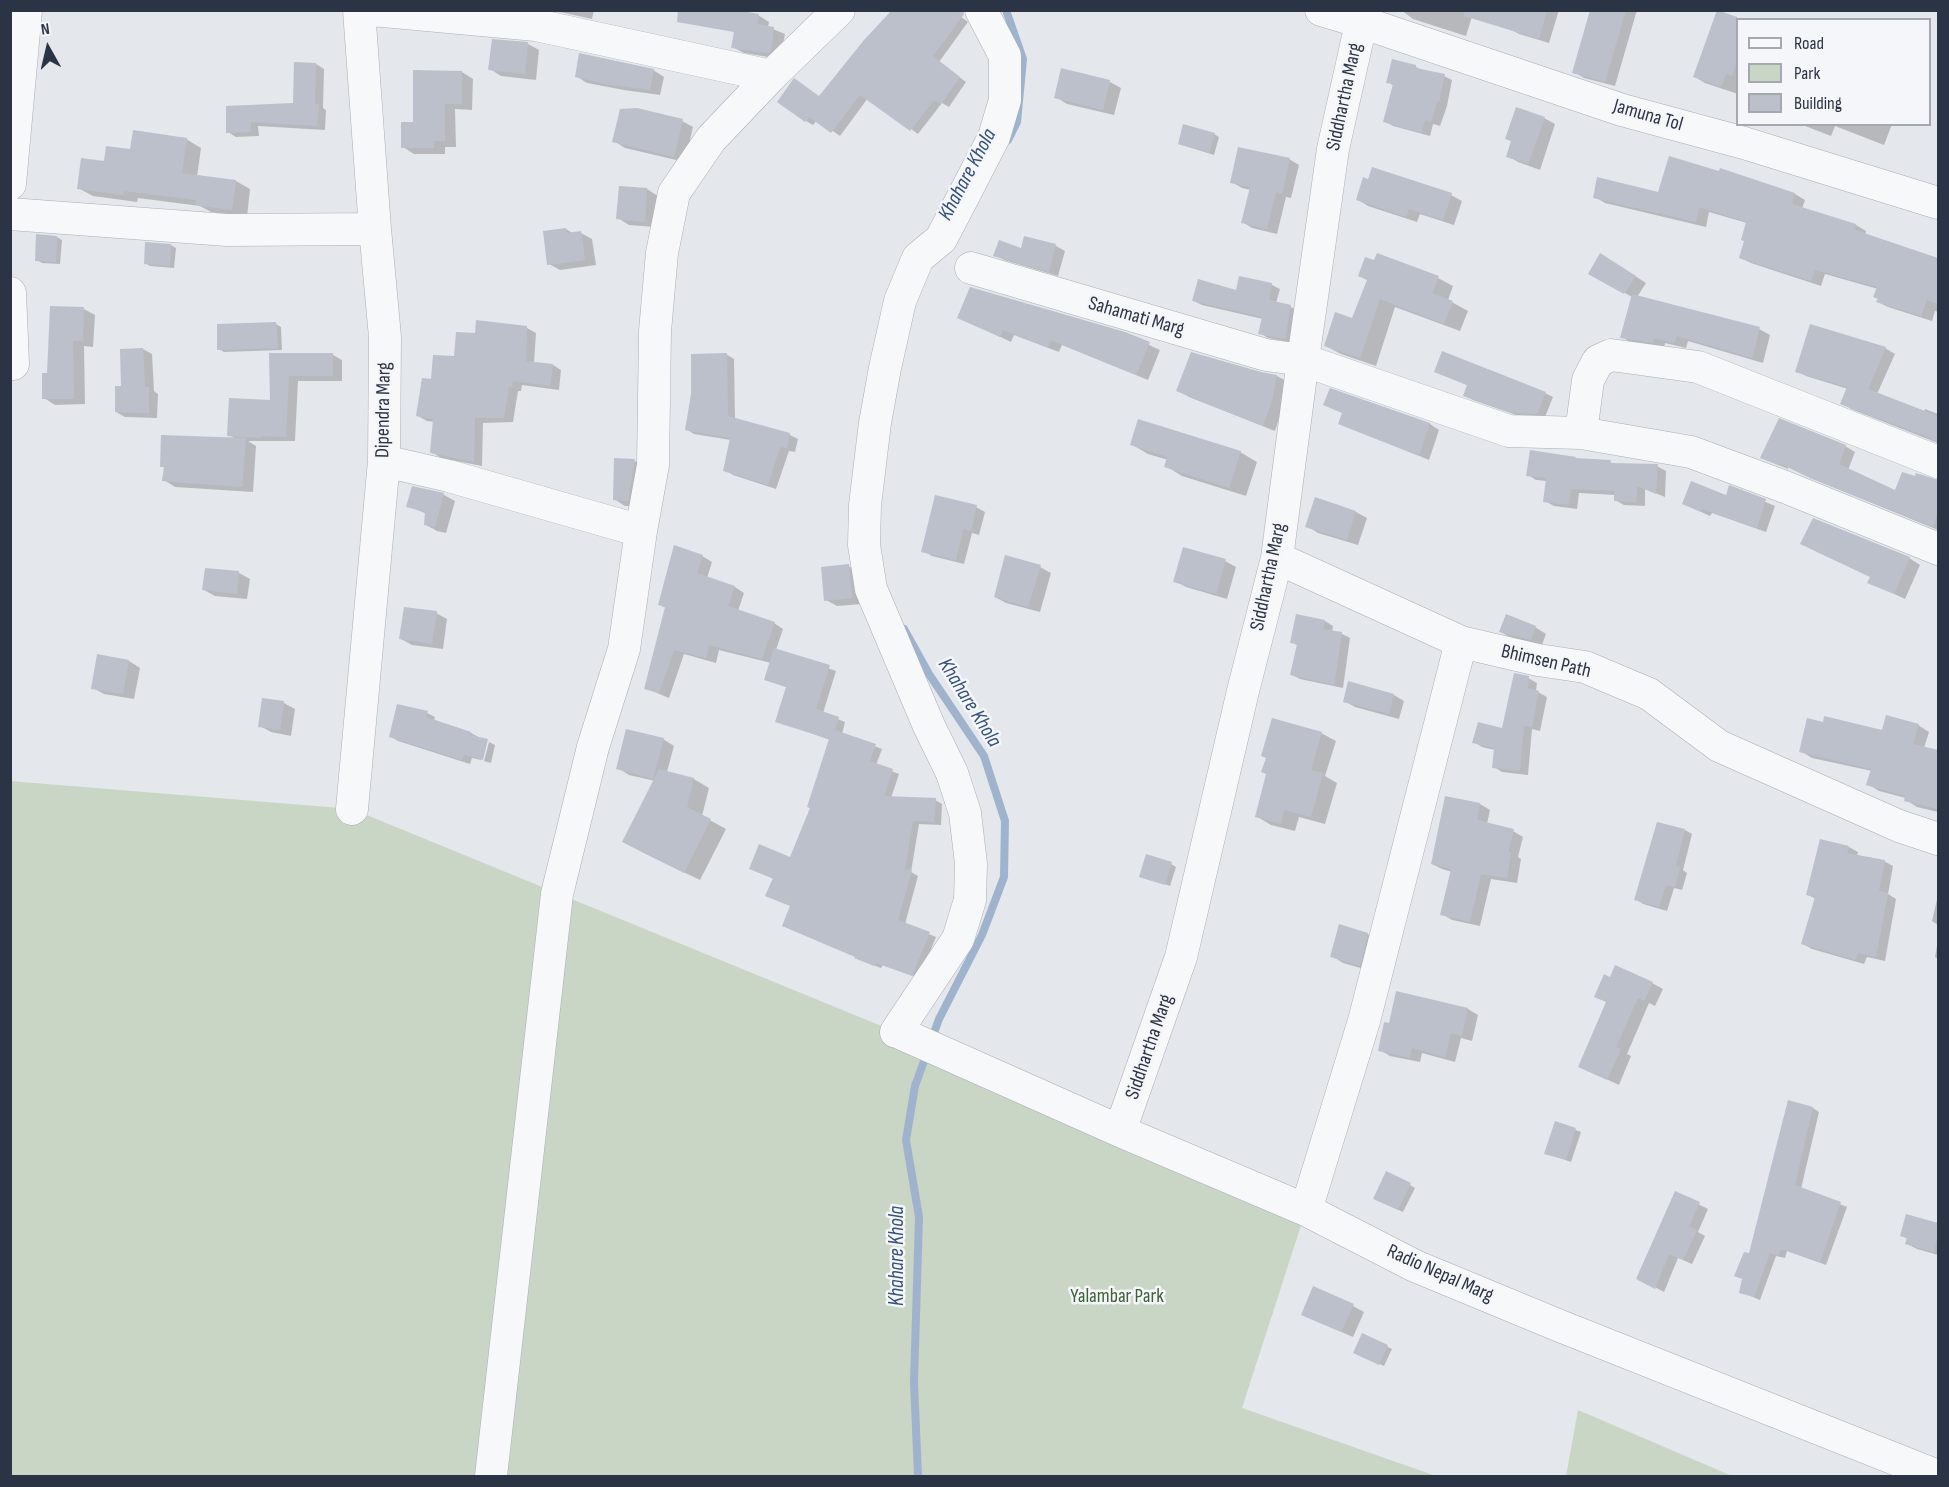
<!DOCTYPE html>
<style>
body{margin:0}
#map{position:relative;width:1949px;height:1487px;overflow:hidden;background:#e4e7ec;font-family:"Sofia Sans Condensed",sans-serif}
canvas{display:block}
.frame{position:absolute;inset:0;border:12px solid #2b3445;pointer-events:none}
.legend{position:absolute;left:1736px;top:18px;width:195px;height:108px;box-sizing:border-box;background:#f4f6f9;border:2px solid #a4a8b1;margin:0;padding:8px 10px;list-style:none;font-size:18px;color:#2b3445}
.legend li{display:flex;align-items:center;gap:12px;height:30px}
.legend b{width:30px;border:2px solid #a4a8b1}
.north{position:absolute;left:18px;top:18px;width:60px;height:60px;-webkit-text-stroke:4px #f4f6f9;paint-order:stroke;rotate:352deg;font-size:16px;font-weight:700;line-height:24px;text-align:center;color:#2b3445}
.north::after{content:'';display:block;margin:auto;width:21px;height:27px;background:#2b3445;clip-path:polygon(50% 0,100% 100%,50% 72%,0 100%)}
</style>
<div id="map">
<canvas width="1949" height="1487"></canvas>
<div class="frame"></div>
<ul class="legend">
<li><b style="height:8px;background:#f7f8fa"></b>Road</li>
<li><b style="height:16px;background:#c9d6c5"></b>Park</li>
<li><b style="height:16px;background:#bbc0ca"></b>Building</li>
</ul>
<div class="north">N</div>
</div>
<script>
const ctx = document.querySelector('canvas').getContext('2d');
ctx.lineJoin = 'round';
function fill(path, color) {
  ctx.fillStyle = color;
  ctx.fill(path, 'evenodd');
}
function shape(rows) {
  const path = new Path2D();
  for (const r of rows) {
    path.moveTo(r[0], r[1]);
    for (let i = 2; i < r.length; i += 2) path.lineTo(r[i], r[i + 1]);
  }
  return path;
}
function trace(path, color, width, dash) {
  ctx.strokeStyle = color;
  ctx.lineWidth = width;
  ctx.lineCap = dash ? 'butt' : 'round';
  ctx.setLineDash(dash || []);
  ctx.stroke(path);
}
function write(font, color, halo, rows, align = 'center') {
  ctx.font = font + ' "Sofia Sans Condensed",sans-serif';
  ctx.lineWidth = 5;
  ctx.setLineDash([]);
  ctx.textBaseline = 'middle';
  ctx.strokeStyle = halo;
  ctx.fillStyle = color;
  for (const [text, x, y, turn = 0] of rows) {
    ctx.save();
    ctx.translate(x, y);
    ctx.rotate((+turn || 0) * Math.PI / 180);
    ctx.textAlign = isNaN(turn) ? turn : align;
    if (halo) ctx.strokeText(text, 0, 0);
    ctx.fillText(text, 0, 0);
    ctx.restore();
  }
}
fill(shape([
 [10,781,352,809,896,1032,1306,1210,1242,1408,1436,1476,11,1476],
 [1578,1410,1732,1476,1566,1476]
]), '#c9d6c5');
fill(shape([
 [551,10,594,10,592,19],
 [891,10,952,10,968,22,939,62,966,82,949,107,942,103,918,134,868,98,840,136,817,120,813,125,806,121,820,97,893,12],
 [1401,10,1474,10,1466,36,1413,19],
 [1514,10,1559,10,1549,43,1519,34,1509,28],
 [1592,10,1637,10,1615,86,1584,78,1574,72],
 [1718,12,1739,20,1738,20,1738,94,1705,83,1695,77],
 [758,15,769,22,768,27,785,34,780,59,744,53,733,47],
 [493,41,528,44,539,50,536,80,501,76,490,69],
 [316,64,324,69,323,108,326,110,325,130,258,126,259,136,236,137,228,132,227,107,295,105],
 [1416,67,1424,71,1444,76,1452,80,1447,106,1440,126,1433,124,1430,136,1393,126,1384,121,1394,86,1388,82],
 [653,70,664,77,660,95,624,90,587,83,576,76],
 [462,72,473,79,472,110,455,109,456,147,445,147,445,154,414,154,403,147,414,124],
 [1110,82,1121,88,1114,115,1067,104,1056,97],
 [1544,118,1555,124,1540,170,1518,162,1508,156],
 [682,121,693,127,685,162,625,148,614,141],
 [1800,124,1892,124,1884,145,1835,126,1831,136],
 [1214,134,1219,137,1214,155,1179,144],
 [186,139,201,148,197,177,236,181,250,189,247,217,211,212,200,206,138,198,137,202,93,196,78,188,105,163,132,151],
 [1289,159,1299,165,1291,198,1286,197,1277,234,1252,228,1243,222,1251,190,1242,188,1232,182],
 [647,189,658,196,655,227,629,225,618,218],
 [1659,194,1795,194,1805,200,1802,209,1856,225,1866,231,1865,235,1938,259,1938,312,1935,311,1932,321,1888,307,1878,302,1878,289,1825,274,1821,286,1751,263,1740,258,1746,241,1747,223,1709,212,1706,227,1605,203,1595,197],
 [1451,195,1462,201,1454,225,1420,214,1417,222,1368,206,1357,199],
 [566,229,574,234,581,233,592,239,596,265,560,270,549,264],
 [57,237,62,240,60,264,42,263,37,260],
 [1025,238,1056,246,1065,251,1058,276,1004,260,995,255,1022,250],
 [171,245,176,248,174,268,150,266,145,263],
 [1612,261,1646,283,1637,297,1759,329,1770,335,1763,363,1688,341,1686,348,1665,343,1664,348,1633,344,1622,337,1632,297,1590,273],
 [1240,278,1272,285,1280,289,1276,303,1291,307,1298,311,1293,343,1268,338,1260,333,1263,319,1202,305,1194,301,1237,292],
 [1438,278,1453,286,1448,300,1468,311,1460,331,1395,307,1376,366,1341,354,1326,346,1353,320,1369,280],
 [84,309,95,315,93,347,84,346,85,404,55,405,44,398,48,374],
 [959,317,1125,334,1160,350,1148,380,1062,345,1059,352,1014,335,1011,342],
 [276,324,281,327,282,350,224,352,219,349],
 [527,328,536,333,534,363,553,365,561,370,559,390,522,385,521,391,518,391,513,422,483,423,482,466,441,458,432,452,435,422,427,421,418,416,432,381,476,335],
 [1885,348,1895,354,1877,394,1924,412,1925,409,1938,414,1938,443,1851,409,1842,403,1848,389,1806,376,1797,371],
 [143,349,152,354,154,391,158,394,157,418,125,417,116,412,123,388],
 [270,354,333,355,342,360,342,381,298,381,295,441,248,441,256,446,253,492,175,487,164,480,165,468,161,466,236,439,229,435,271,402],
 [726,354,734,359,735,419,790,435,798,439,795,452,789,451,776,489,733,475,725,470,731,440,694,434,686,429],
 [1436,372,1545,393,1553,397,1545,417,1522,417,1473,400,1465,396,1469,386],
 [1261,374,1277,376,1288,382,1283,406,1275,431,1189,397,1178,390],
 [1331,390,1430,424,1439,430,1429,460,1340,423,1344,414],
 [1131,444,1240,452,1257,462,1246,496,1182,476,1166,466,1168,460,1148,454],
 [1845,446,1855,452,1848,470,1896,492,1915,478,1917,475,1938,481,1938,530,1823,483,1788,467,1788,469,1762,458],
 [635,461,646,467,639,506,625,506,614,499],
 [1610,462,1614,464,1657,466,1666,471,1665,497,1645,489,1645,506,1624,505,1615,500,1615,495,1579,493,1577,509,1554,506,1545,501,1547,481,1536,480,1528,475],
 [1730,487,1775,506,1766,532,1712,513,1710,516,1684,504,1726,497],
 [413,488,444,495,455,501,446,533,437,531,426,525,427,514,408,506],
 [1316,499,1356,512,1367,518,1358,545,1318,533,1307,526],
 [976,507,985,512,979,535,972,533,964,564,932,556,923,551],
 [702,556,712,562,707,578,735,587,744,593,738,611,774,623,783,629,776,650,836,671,823,713,845,722,842,734,882,749,876,765,899,774,891,798,935,800,942,804,941,825,919,824,911,872,918,876,905,924,936,937,919,978,883,965,881,968,863,961,792,906,774,879,757,872,790,859,812,808,830,740,777,721,788,688,766,679,771,663,719,650,716,663,684,654,669,698,645,688,666,608,660,605],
 [1909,558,1920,565,1905,599,1869,582],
 [1225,561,1236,567,1227,599,1186,587,1175,581],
 [848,566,859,572,863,604,837,606,826,600],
 [1040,567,1051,573,1040,612,1006,603,995,597],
 [239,573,250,579,247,599,215,596,204,590],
 [436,613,447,619,443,649,412,645,401,639],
 [1298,615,1325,621,1333,626,1332,632,1342,634,1350,638,1343,688,1300,679,1292,675,1298,646,1292,642],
 [1535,627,1546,634,1542,645,1511,638,1501,632],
 [98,656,129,661,140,668,134,699,104,694,93,688],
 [1528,678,1537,683,1536,691,1547,697,1540,731,1532,729,1528,775,1502,772,1494,767,1495,750,1482,747,1474,742,1503,730],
 [1349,683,1394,695,1404,701,1399,719,1355,707,1345,701],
 [264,700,284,703,295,709,291,736,271,732,260,726],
 [427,713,435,717,434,721,471,733,486,741,481,760,472,758,470,764,398,741,390,736],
 [1918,725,1929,732,1924,748,1938,751,1938,812,1917,807,1906,800,1906,798,1879,791,1868,784,1872,771,1812,758,1801,751],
 [1321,733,1336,741,1325,776,1337,783,1325,824,1299,817,1295,831,1271,825,1256,816,1267,774,1267,758],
 [663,739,674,746,667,772,694,779,709,788,702,816,726,829,700,880,640,851,655,781,629,775,618,768],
 [489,742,495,745,491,763,484,761],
 [1447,798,1480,804,1490,810,1487,824,1513,831,1523,837,1518,857,1521,859,1517,883,1491,879,1480,926,1452,920,1442,914,1452,872,1442,869,1432,864],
 [1685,830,1692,834,1683,870,1687,873,1682,890,1674,888,1667,911,1643,904,1636,899],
 [1849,847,1858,852,1857,856,1884,861,1893,866,1888,894,1896,899,1885,961,1867,957,1864,964,1812,949,1803,944,1816,899,1808,895],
 [1171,864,1176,867,1170,886,1141,876],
 [1938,895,1938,925,1932,921],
 [1367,934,1378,940,1371,971,1343,963,1332,956],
 [1938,940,1938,959,1935,957],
 [1652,983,1663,989,1655,1006,1649,1003,1627,1054,1631,1056,1619,1085,1580,1067,1608,1003],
 [1468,1009,1478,1015,1472,1041,1461,1038,1455,1062,1422,1053,1420,1062,1390,1056,1380,1050,1390,1025],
 [1789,1102,1813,1108,1819,1112,1801,1189,1847,1207,1826,1265,1787,1251,1785,1258,1776,1256,1760,1300,1741,1292],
 [1556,1123,1581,1132,1571,1162,1546,1153],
 [1410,1185,1415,1188,1403,1212,1380,1201],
 [1676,1193,1708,1209,1698,1232,1705,1236,1692,1264,1678,1258,1664,1292,1638,1278],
 [1907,1216,1938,1225,1938,1255,1917,1249,1907,1244,1908,1239,1902,1236],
 [1353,1306,1364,1312,1353,1337,1314,1320],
 [1362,1335,1392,1349,1384,1366,1360,1355]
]), '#0003');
trace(shape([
 [1006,10,1023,59,1017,122,1008,140],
 [904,629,929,674,984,756,1005,821,1004,877,982,935,939,1019,915,1086,906,1140,919,1217,914,1382,918,1476]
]), '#9fb4cc', 8);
fill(shape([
 [678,10,737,10,759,14,757,24,774,27,771,51,769,53,731,48,734,32,677,22],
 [892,10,963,10,964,14,933,56,960,77,941,104,934,100,910,131,860,95,831,133,809,117,805,122,777,102,794,78,819,96,864,40],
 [1465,10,1547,10,1539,39,1464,16],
 [1590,10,1626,10,1605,82,1572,73],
 [1717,10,1737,17,1737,60,1732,76,1726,74,1721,87,1693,77],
 [492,39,528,42,525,74,488,70],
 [579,53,654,69,650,90,611,85,575,77],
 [1392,59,1416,65,1416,68,1445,74,1439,102,1437,102,1431,122,1425,121,1421,133,1383,122,1393,84,1386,83],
 [294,62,316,63,315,104,319,104,317,126,251,122,251,132,226,133,226,106,293,103],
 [1061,68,1110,80,1103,110,1054,98],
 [413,70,462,71,462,104,445,104,445,141,434,141,434,148,401,148,401,122,413,122],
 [1516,107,1545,117,1528,164,1506,157,1511,141,1505,139],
 [637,108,683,119,674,157,612,142,620,109],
 [1183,124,1215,133,1209,153,1178,144],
 [133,130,187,138,182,173,236,180,232,210,195,205,196,200,124,191,123,195,77,189,81,158,104,161,106,146,130,149],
 [1238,147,1290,158,1282,194,1276,192,1267,229,1241,223,1250,187,1230,183],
 [1669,156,1719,171,1720,168,1795,193,1792,204,1856,224,1855,230,1938,258,1938,304,1927,300,1921,316,1876,302,1878,299,1873,297,1877,287,1815,270,1811,281,1739,258,1744,241,1741,240,1746,222,1699,207,1696,222,1593,198,1597,177,1658,192],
 [1372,167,1452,193,1443,220,1409,209,1406,217,1356,200,1363,177,1368,179],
 [619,186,647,188,645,222,616,219],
 [566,228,567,233,581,231,585,260,547,265,543,231],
 [36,234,57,236,56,262,35,261],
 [1024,236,1056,244,1049,272,993,256,999,240,1021,248],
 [145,242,171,244,170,266,144,264],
 [1377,253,1439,276,1432,293,1453,301,1444,324,1380,299,1360,358,1324,346,1335,312,1352,318,1367,280,1358,276,1365,257,1374,260],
 [1600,253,1636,276,1624,294,1588,274],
 [1239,276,1272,283,1269,300,1291,305,1285,339,1258,334,1262,317,1192,301,1198,279,1236,290],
 [970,287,1125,332,1150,342,1136,375,1051,340,1048,347,1003,330,1000,337,957,318],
 [1632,294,1760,327,1752,358,1677,336,1674,343,1654,338,1653,343,1620,338],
 [50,306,84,307,83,341,73,341,74,399,42,399,42,373,47,373],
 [476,320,527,326,526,361,553,364,550,386,513,381,512,387,509,387,504,418,475,418,474,462,430,453,433,419,416,416,422,378,431,379,433,355,454,356,456,332,475,333],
 [276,322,278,348,217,350,217,324],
 [1810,324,1886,347,1868,389,1938,416,1938,443,1930,440,1931,438,1840,404,1847,387,1795,372],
 [143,348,145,387,149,387,149,413,115,412,115,386,121,386,120,349],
 [1442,351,1546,392,1537,414,1512,413,1463,396,1467,385,1434,372],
 [1191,352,1261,372,1277,375,1272,400,1263,426,1176,391],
 [269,353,333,353,333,376,289,376,286,437,261,436,261,438,227,436,229,398,270,400],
 [727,353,728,416,790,433,787,448,780,447,768,485,723,471,730,438,685,430,691,394,691,354],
 [1330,388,1430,423,1419,456,1338,424,1342,413,1323,405],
 [1779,418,1846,445,1839,464,1895,490,1902,472,1915,476,1916,473,1938,480,1938,512,1933,527,1812,479,1779,463,1778,465,1760,458],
 [1138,419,1241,451,1229,488,1164,467,1167,457,1130,445],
 [161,435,246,438,242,487,162,481,164,467,160,467],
 [1530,450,1576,457,1575,458,1611,460,1610,463,1658,464,1656,494,1637,486,1636,502,1614,501,1614,491,1571,489,1569,505,1543,502,1546,478,1526,476],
 [614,458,635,459,628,501,613,500],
 [1691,481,1726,495,1729,485,1766,499,1757,528,1702,509,1701,512,1682,504],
 [412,486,444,493,435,527,424,525,425,512,406,507],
 [935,495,977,505,971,531,963,529,956,560,921,552],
 [1315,497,1356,511,1347,540,1305,527],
 [1813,518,1910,557,1894,594,1867,583,1870,577,1800,544],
 [674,545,703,555,697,573,735,586,728,606,775,622,762,659,709,645,706,658,674,650,659,693,644,689,665,607,658,605],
 [1183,547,1226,559,1216,594,1173,582],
 [1005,555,1041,565,1028,607,994,597],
 [849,564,852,598,824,601,821,567],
 [205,568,239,571,237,594,202,590],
 [404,607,437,611,432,644,399,639],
 [1296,614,1325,620,1323,629,1342,632,1334,685,1290,675,1297,644,1290,643],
 [1506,614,1536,626,1531,640,1499,632],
 [774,648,830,665,816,709,839,717,835,730,876,744,870,761,893,769,884,796,936,798,934,822,913,821,905,869,912,870,898,920,930,932,912,976,876,963,874,966,854,958,855,957,782,926,790,906,765,896,773,878,749,869,759,844,790,857,810,808,807,807,829,739,775,722,786,687,764,680],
 [97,654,129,660,123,694,91,689],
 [1514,673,1529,676,1528,688,1539,691,1532,727,1524,726,1520,771,1492,768,1494,748,1472,743,1478,722,1502,728],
 [1348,681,1394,694,1389,714,1343,702],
 [262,698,284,701,280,730,258,727],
 [397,704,428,711,426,717,471,732,470,735,488,739,483,760,464,755,462,760,389,737],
 [1886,715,1919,724,1913,744,1938,750,1938,809,1904,801,1905,796,1866,785,1871,769,1799,752,1807,718,1823,722,1824,716,1882,730],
 [1272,718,1322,732,1311,770,1323,773,1311,817,1284,810,1281,824,1255,817,1266,774,1261,772,1266,758,1261,756],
 [626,729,664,738,653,779,616,769],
 [659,769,694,778,687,807,711,819,684,873,622,842],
 [1445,796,1480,803,1477,820,1514,829,1508,852,1511,852,1507,878,1481,874,1470,922,1440,915,1451,869,1431,864],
 [1657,822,1685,829,1676,866,1680,867,1675,887,1666,885,1659,907,1634,900],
 [1820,839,1849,846,1847,853,1885,860,1879,891,1888,893,1876,957,1858,953,1855,960,1801,944,1815,897,1806,895],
 [1146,854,1172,862,1165,885,1139,877],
 [1339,924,1368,933,1360,966,1330,957],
 [1615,965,1653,982,1644,1001,1638,998,1616,1047,1621,1049,1607,1080,1578,1067,1606,1002,1594,997,1604,974,1610,977],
 [1396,991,1468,1008,1462,1036,1451,1033,1445,1057,1412,1048,1410,1058,1378,1051,1384,1022,1389,1023],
 [1788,1100,1813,1107,1795,1185,1841,1202,1820,1262,1781,1249,1778,1256,1770,1253,1754,1297,1739,1293,1742,1279,1734,1276,1744,1252,1749,1253],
 [1555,1121,1576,1128,1566,1160,1544,1154],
 [1386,1171,1411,1183,1398,1210,1373,1199],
 [1675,1191,1700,1202,1689,1226,1697,1230,1683,1260,1669,1254,1655,1289,1636,1279],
 [1906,1214,1938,1223,1938,1235,1934,1252,1905,1244,1907,1238,1900,1236],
 [1313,1286,1354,1304,1341,1332,1301,1315],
 [1362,1333,1388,1345,1379,1365,1353,1353]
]), '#bbc0ca');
const street = shape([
 [372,10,536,25,771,76],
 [1321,10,1361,22,1622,110,1744,143,1938,203],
 [10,184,26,10],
 [10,214,227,230,375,229],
 [971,268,1266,355,1303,360,1509,431,1581,433,1691,452,1785,487,1938,549],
 [10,293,13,364,10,364],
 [1581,433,1588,380,1598,361,1611,355,1698,367,1938,462],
 [384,461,449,476,641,531],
 [1277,558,1461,642,1538,660,1585,667,1649,694,1719,746,1899,826,1938,839],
 [352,809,384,461,385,337,375,229,359,10],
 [896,1032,958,939,970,900,971,864,965,813,952,773,929,726,871,589,864,545,865,505,875,423,885,368,900,301,918,258,941,239,963,197,994,137,1005,100,1005,56,981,10],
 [902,1034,1120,1131,1306,1210,1415,1266,1560,1326,1938,1476],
 [1120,1131,1181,957,1243,691,1277,558,1303,360,1333,149,1364,10],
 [1306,1210,1364,1021,1461,642],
 [491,1476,557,894,593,747,624,649,641,531,653,465,655,331,662,253,674,193,711,139,771,76,839,10]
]);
trace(street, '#a9aeb7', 33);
trace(street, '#f7f8fa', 32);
write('20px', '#2b3445', '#f4f6f9', [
 ["Siddhartha Marg",1345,97,-78],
 ["Jamuna Tol",1648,116,16],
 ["Sahamati Marg",1136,317,16],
 ["Dipendra Marg",384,410,-89],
 ["Siddhartha Marg",1269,577,-78],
 ["Bhimsen Path",1546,662,13],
 ["Siddhartha Marg",1150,1047,-71],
 ["Radio Nepal Marg",1440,1274,24]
]);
write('20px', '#3f6138', '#f4f6f9', [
 ["Yalambar Park",1117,1297]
]);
write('italic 21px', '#34527a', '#f4f6f9', [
 ["Khahare Khola",968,175,-62],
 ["Khahare Khola",969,703,58],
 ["Khahare Khola",898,1256,-90]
]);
</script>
